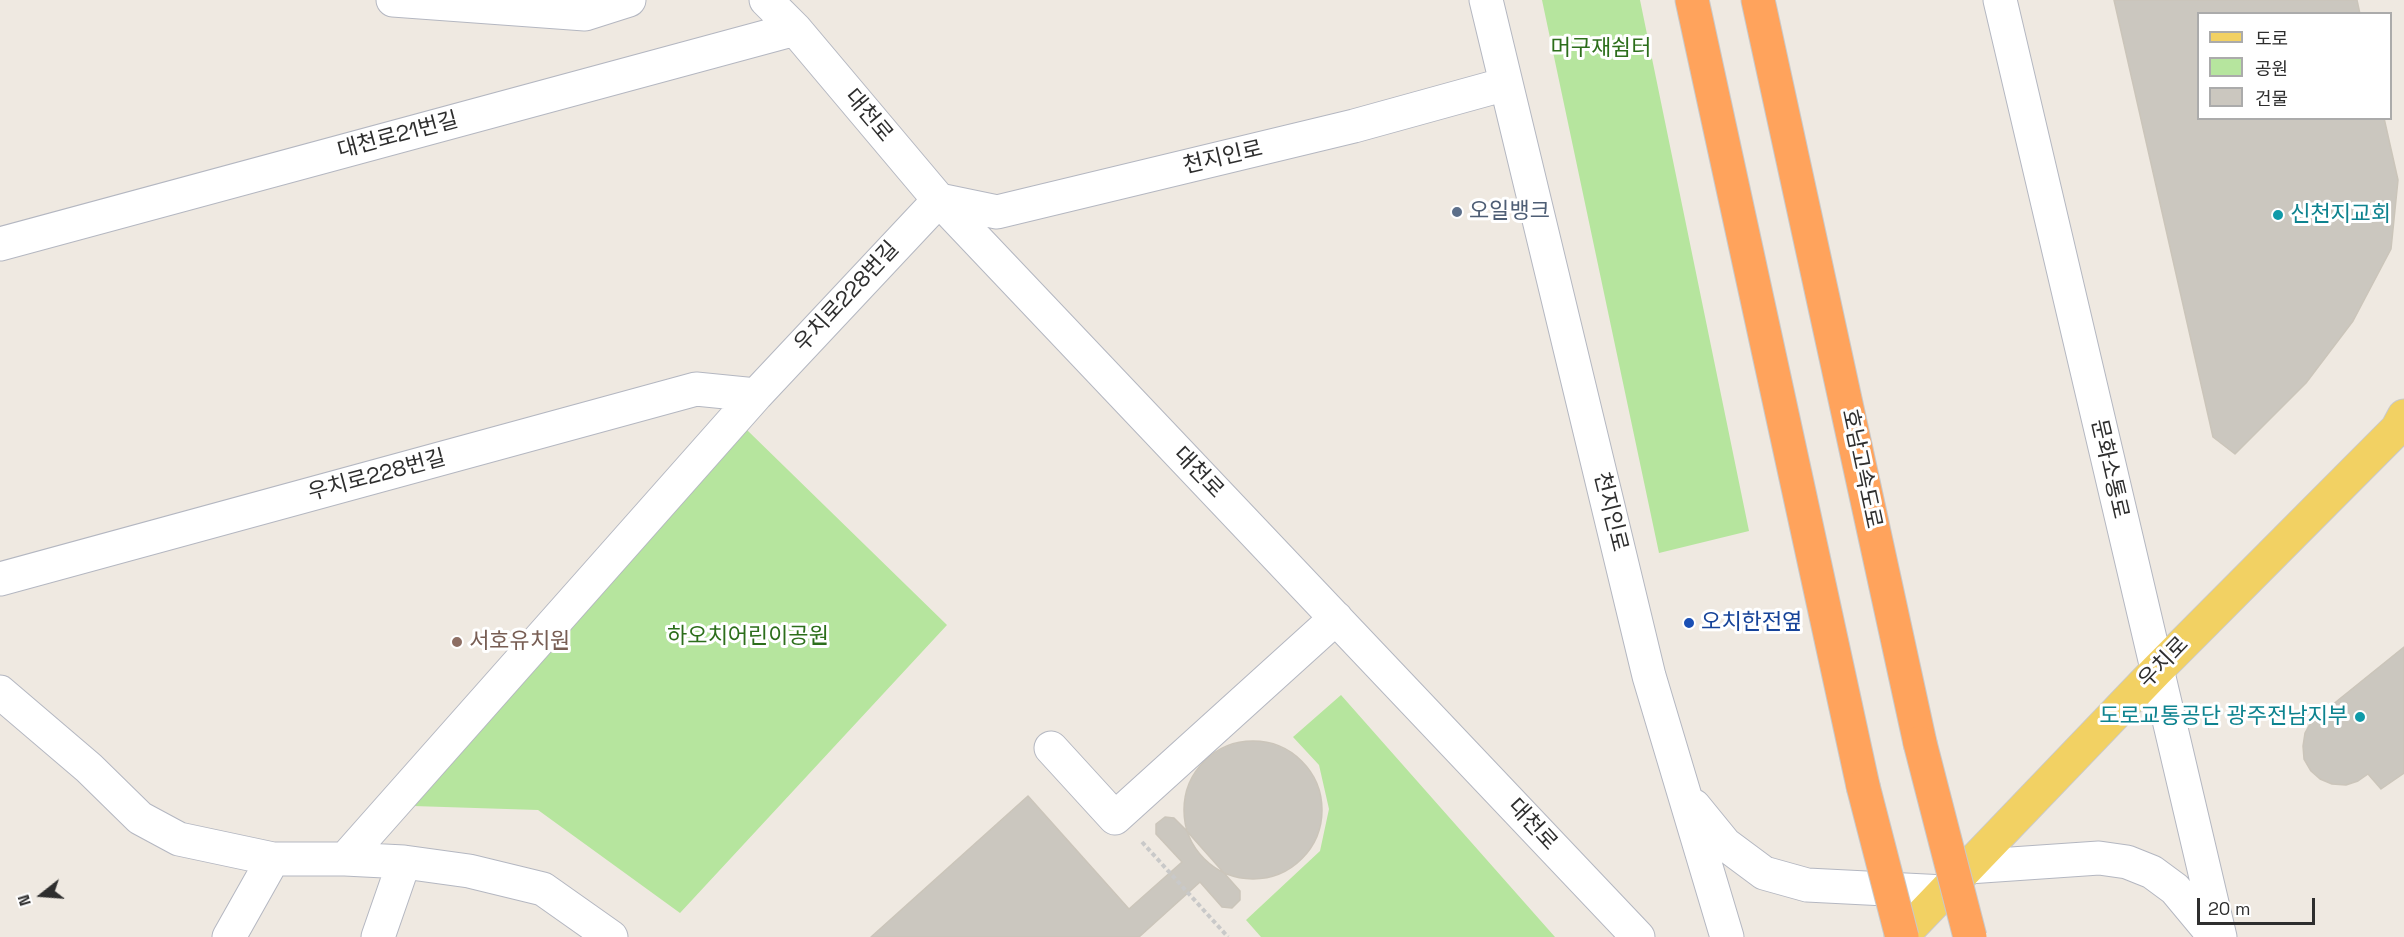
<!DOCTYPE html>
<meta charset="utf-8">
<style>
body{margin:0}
#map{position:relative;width:2404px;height:937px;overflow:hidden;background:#efe9e1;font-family:"Space Grotesk","Noto Sans KR",sans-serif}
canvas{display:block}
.legend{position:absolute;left:2197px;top:12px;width:195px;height:108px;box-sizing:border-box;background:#fff;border:2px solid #ababab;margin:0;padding:8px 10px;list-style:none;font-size:18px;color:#2e2e2e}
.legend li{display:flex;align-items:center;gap:12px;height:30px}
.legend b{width:30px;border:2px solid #ababab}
.north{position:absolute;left:12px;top:865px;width:60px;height:60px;-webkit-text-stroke:4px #fff;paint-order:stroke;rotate:253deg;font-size:16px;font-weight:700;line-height:24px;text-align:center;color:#2e2e2e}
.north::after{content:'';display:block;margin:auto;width:21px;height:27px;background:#2e2e2e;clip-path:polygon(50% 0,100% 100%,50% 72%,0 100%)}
.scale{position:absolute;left:2197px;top:898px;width:118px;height:27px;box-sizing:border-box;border:3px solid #2e2e2e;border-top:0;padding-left:8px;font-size:18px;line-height:21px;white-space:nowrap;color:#2e2e2e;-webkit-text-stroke:4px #fff;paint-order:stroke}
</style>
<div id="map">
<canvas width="2404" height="937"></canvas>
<ul class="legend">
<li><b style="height:8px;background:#f2d163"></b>도로</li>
<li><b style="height:16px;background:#b6e59e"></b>공원</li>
<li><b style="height:16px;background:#cbc7bf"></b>건물</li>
</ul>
<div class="north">N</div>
<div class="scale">20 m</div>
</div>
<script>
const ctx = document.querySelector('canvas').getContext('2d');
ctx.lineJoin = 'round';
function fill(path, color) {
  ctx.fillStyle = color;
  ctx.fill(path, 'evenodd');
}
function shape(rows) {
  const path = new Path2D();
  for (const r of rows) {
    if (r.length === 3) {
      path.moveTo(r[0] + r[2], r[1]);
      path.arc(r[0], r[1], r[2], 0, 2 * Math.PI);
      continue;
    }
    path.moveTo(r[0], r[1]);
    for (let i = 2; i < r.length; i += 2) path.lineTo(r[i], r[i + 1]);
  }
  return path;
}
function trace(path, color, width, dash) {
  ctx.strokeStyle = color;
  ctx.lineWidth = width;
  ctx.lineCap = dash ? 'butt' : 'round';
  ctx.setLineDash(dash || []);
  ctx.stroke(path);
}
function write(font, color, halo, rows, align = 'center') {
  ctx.font = font + ' "Space Grotesk","Noto Sans KR",sans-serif';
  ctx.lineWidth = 6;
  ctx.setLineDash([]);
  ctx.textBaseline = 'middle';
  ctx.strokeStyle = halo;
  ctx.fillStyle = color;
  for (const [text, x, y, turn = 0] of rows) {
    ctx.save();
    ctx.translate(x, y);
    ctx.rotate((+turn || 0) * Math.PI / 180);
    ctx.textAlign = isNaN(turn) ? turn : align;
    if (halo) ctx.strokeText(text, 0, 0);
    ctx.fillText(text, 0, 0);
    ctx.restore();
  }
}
fill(shape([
 [1542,0,1640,0,1749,531,1659,553],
 [747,430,947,625,680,913,538,810,413,806],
 [1341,695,1555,937,1261,937,1246,920,1320,851,1329,809,1319,765,1293,737]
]), '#b6e59e');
const building = shape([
 [2114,0,2357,0,2360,14,2198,14,2198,118,2384,118,2398,180,2391,249,2353,321,2306,383,2235,454,2213,437,2114,0],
 [2404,647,2404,773,2381,789,2368,774,2358,781,2346,785,2332,784,2320,779,2311,771,2304,759,2303,746,2305,733,2311,722,2404,647],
 [1253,810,69],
 [1028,796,1129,909,1182,862,1156,834,1156,824,1165,817,1174,818,1185,829,1240,891,1240,900,1232,908,1222,907,1200,882,1139,937,871,937,1028,796]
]);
fill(building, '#cbc7bf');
trace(building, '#cbc5ba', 1.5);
const minor = shape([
 [393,0,585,14,629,0],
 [766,0,795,29,939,200,1638,937],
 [1486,0,1649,676,1727,937],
 [2000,0,2220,937],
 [0,244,795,29],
 [0,579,696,389,756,395],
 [0,692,89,768,140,818,179,839,273,859,345,859,404,862,469,871,543,889,611,937],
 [1051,748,1115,818,1336,618],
 [1694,806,1725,844,1764,873,1807,885,1945,892],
 [345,859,756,395,939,200,997,212,1354,126,1506,84],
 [1968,867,2099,858,2127,862,2152,872,2175,889,2215,937],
 [229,937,273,859],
 [378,937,404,862]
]);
const major = shape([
 [1901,937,2156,671,2397,429,2404,416]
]);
const highway = shape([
 [1692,0,1863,786],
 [1758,0,1920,743]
]);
trace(minor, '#b4b7c1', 35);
trace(major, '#c9c9c9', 35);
trace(highway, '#c9c9c9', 35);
trace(shape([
 [1142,842,1228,937]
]), '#c9c9c9', 4, [4.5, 3]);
trace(minor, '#fff', 33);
trace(major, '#f2d163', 33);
trace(highway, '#ffa35c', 33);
const highwayBridge = shape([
 [1920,743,1970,937],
 [1863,786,1902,937]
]);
trace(highwayBridge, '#c9c9c9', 35, []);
trace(highwayBridge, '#ffa35c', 33);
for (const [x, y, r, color] of [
 [1457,212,6,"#5c6f8a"],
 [2278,215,6,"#0f9aa8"],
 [1689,623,6,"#1a4fb4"],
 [457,642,6,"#8d6e63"],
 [2360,717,6,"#0f9aa8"]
]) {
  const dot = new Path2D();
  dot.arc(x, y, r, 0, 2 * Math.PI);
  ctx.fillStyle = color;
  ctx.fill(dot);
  trace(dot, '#fff', 2);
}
write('22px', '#2c6e1b', '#fff', [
 ["머구재쉼터",1601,49],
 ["하오치어린이공원",748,637]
]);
write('22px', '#2e2e2e', '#fff', [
 ["대천로",868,116,50],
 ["대천로21번길",398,136,-15],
 ["천지인로",1223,158,-13],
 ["우치로228번길",847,297,-47],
 ["호남고속도로",1861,469,78],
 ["문화소통로",2109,469,77],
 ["대천로",1198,473,46],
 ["우치로228번길",377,476,-15],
 ["천지인로",1610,512,76],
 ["우치로",2164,663,-46],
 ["대천로",1532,825,47]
]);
write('22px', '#4e5e75', '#fff', [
 ["오일뱅크",1469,212]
], 'left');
write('22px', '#0d838f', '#fff', [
 ["신천지교회",2290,215],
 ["도로교통공단 광주전남지부",2348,717,"right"]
], 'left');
write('22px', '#164399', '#fff', [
 ["오치한전옆",1701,623]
], 'left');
write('22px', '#785e54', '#fff', [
 ["서호유치원",469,642]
], 'left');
</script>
